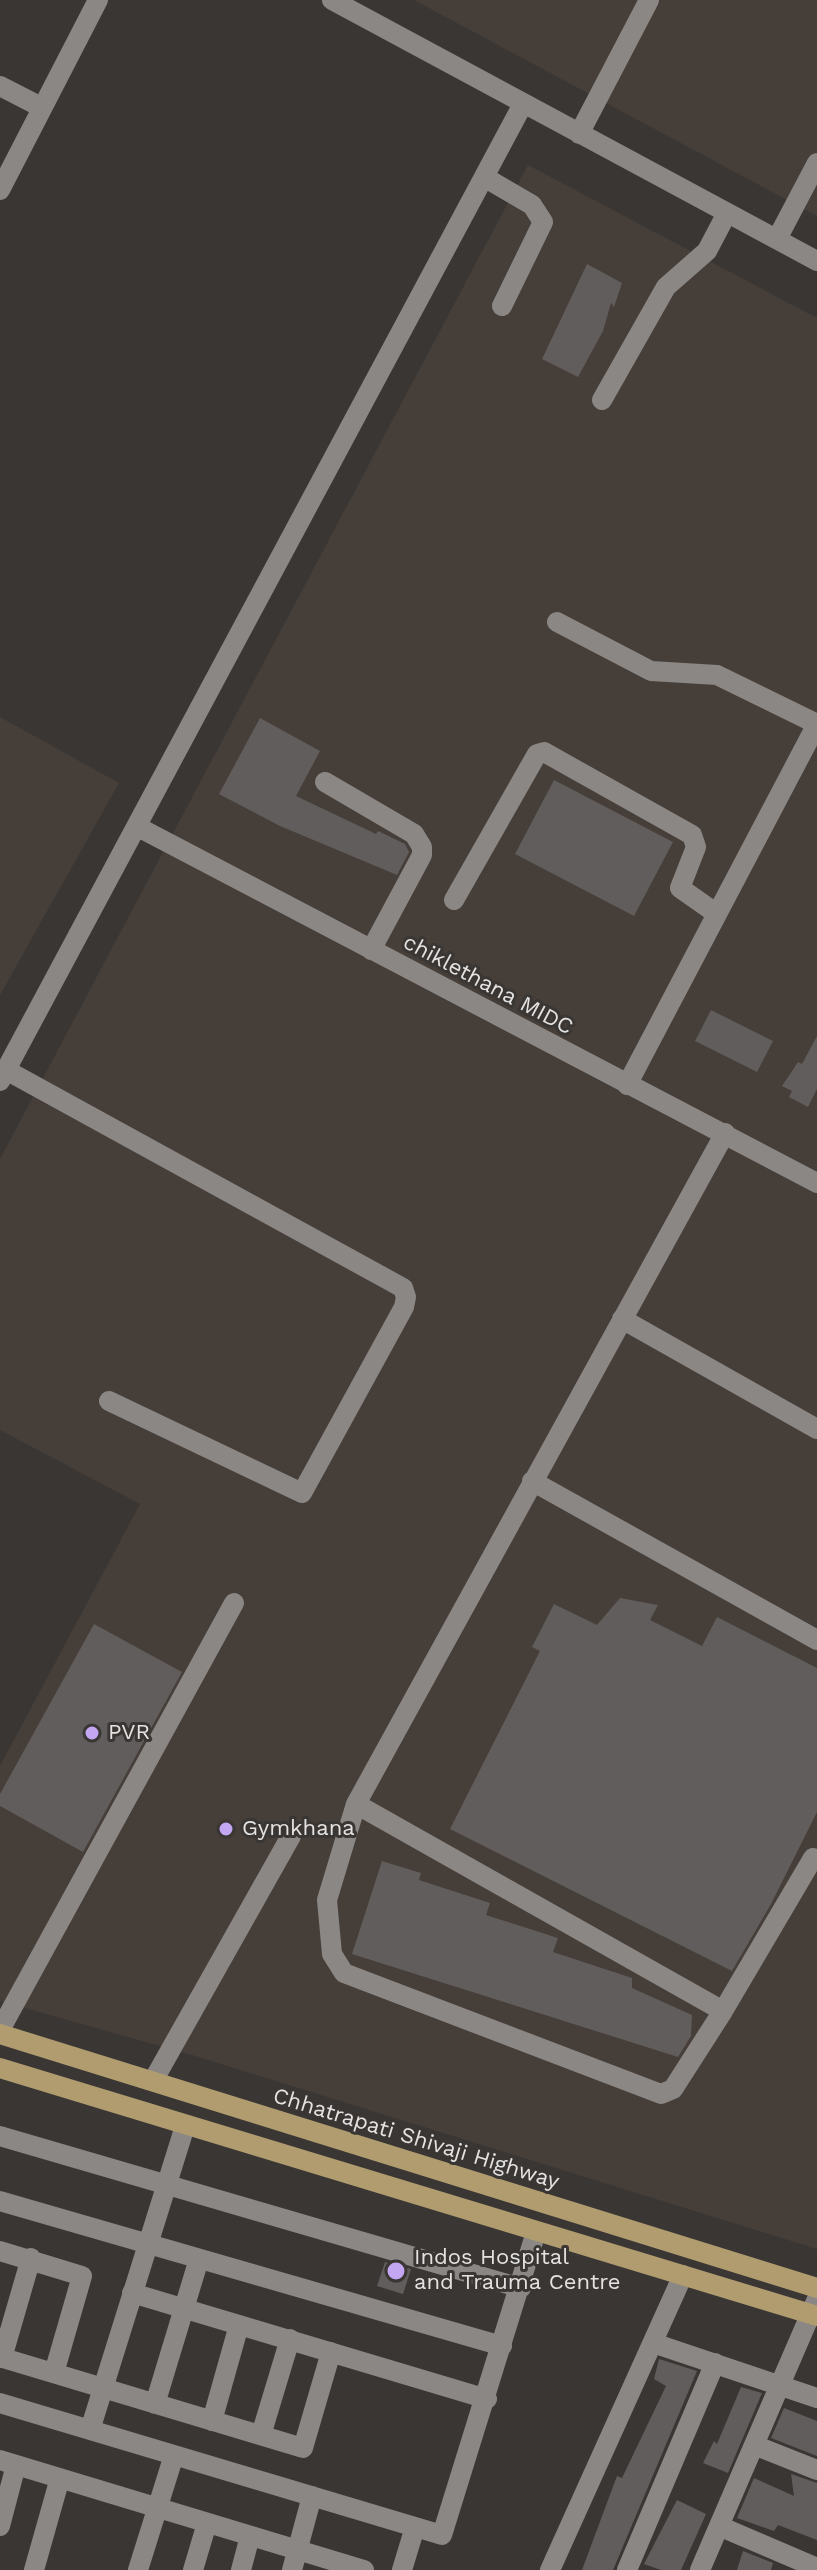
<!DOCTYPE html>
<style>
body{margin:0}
canvas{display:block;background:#393634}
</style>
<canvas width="817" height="2570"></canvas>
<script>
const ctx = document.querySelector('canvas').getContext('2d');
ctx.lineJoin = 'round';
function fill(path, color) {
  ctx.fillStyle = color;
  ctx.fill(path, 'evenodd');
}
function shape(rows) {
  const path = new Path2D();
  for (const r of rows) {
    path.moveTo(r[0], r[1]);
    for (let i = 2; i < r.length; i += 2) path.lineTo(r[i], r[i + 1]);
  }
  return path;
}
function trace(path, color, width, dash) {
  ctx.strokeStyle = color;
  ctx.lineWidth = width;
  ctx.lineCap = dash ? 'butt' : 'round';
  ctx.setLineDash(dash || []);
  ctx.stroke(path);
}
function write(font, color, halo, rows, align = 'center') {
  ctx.font = font + ' "Work Sans",sans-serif';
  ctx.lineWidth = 6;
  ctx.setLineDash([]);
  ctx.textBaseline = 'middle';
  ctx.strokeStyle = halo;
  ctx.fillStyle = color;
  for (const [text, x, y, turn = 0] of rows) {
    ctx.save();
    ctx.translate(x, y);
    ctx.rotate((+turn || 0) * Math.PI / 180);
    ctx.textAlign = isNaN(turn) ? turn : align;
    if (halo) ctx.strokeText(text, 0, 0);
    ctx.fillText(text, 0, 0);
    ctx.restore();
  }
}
fill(shape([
 [414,0,817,0,817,216],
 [528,165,817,318,817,2249,192,2055,0,2001,0,1766,140,1504,0,1430,0,1159],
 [0,717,119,783,0,995]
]), '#463e38');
fill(shape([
 [587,264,622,283,614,307,611,303,603,331,578,377,542,359],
 [260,718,320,751,296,796,376,834,378,831,405,844,409,852,397,875,280,826,219,794],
 [554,780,673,842,634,916,515,854],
 [711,1010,773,1041,757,1072,695,1041],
 [817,1036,817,1089,808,1107,789,1097,792,1091,782,1086,798,1062,802,1064],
 [620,1598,658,1605,650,1620,702,1646,717,1617,817,1668,817,1812,771,1904,732,1971,450,1829,540,1651,532,1647,554,1604,597,1625],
 [94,1624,182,1672,83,1852,0,1806,0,1794],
 [382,1861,421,1873,419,1880,490,1903,486,1915,558,1938,553,1952,632,1978,632,1988,692,2015,691,2036,678,2057,352,1954],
 [385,2262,411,2269,403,2294,377,2286],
 [659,2359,697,2371,613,2570,582,2570,617,2476,622,2478,666,2386,654,2379],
 [741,2387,762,2393,728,2473,703,2463,714,2441,717,2444],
 [784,2408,817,2421,817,2456,771,2438],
 [791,2474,817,2483,817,2540,778,2525,774,2531,737,2518,754,2478,794,2496],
 [677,2500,706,2514,681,2570,661,2570,644,2564],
 [743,2551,773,2563,771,2570,737,2570]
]), '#615d5c');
trace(shape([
 [332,0,817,261],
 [0,86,41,107],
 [579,134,649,0],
 [484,177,532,205,543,222,502,306],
 [0,190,98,0],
 [777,239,817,163],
 [602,400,666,287,707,251,727,213],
 [557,622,651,671,717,675,817,724],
 [325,782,414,834,422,847,422,855,371,950],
 [138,827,817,1183],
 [454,900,537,754,544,752,692,835,696,847,680,888,717,914],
 [6,1070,403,1288,406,1297,404,1307,302,1493,109,1401],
 [0,1081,523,104],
 [627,1085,817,724],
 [622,1319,817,1429],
 [532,1481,817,1640],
 [356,1804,723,2011,813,1858],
 [723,2011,673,2089,661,2094,344,1973,332,1954,327,1900,356,1804,725,1133],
 [0,2030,234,1603],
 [153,2081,291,1836],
 [0,2136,521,2288],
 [0,2201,502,2346],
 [0,2251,82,2276,54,2373],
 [132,2293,487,2399],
 [653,2343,817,2398],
 [0,2357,303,2448,331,2352],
 [2,2358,31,2258],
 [0,2403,442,2535,536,2232],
 [155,2404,199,2259],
 [212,2421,239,2325],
 [90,2430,185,2126],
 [261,2435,290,2339],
 [754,2445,817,2470],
 [0,2460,364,2570],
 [0,2526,16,2465],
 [719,2526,817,2568],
 [34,2570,60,2478],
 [138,2570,174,2455],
 [193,2570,207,2523],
 [241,2570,250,2536],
 [292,2570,312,2496],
 [402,2570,415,2527],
 [550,2570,683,2275],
 [627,2570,715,2363],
 [700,2570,817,2299]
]), '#8b8785', 20);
trace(shape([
 [0,2034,817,2288],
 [0,2068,817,2316]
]), '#b09c6f', 20);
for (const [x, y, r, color] of [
 [92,1733,8,"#c3a7f2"],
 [226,1829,8,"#c3a7f2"],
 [396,2271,10,"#c3a7f2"]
]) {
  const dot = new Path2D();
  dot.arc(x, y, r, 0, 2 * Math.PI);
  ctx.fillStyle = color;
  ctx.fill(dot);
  trace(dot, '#393634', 3);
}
write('22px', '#e5e3e2', '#393634', [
 ["chiklethana MIDC",488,985,28],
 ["Chhatrapati Shivaji Highway",416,2139,17]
]);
write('22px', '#e5e3e2', '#393634', [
 ["PVR",108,1733],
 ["Gymkhana",242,1829],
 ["Indos Hospital",414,2258],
 ["and Trauma Centre",414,2283]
], 'left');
</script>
